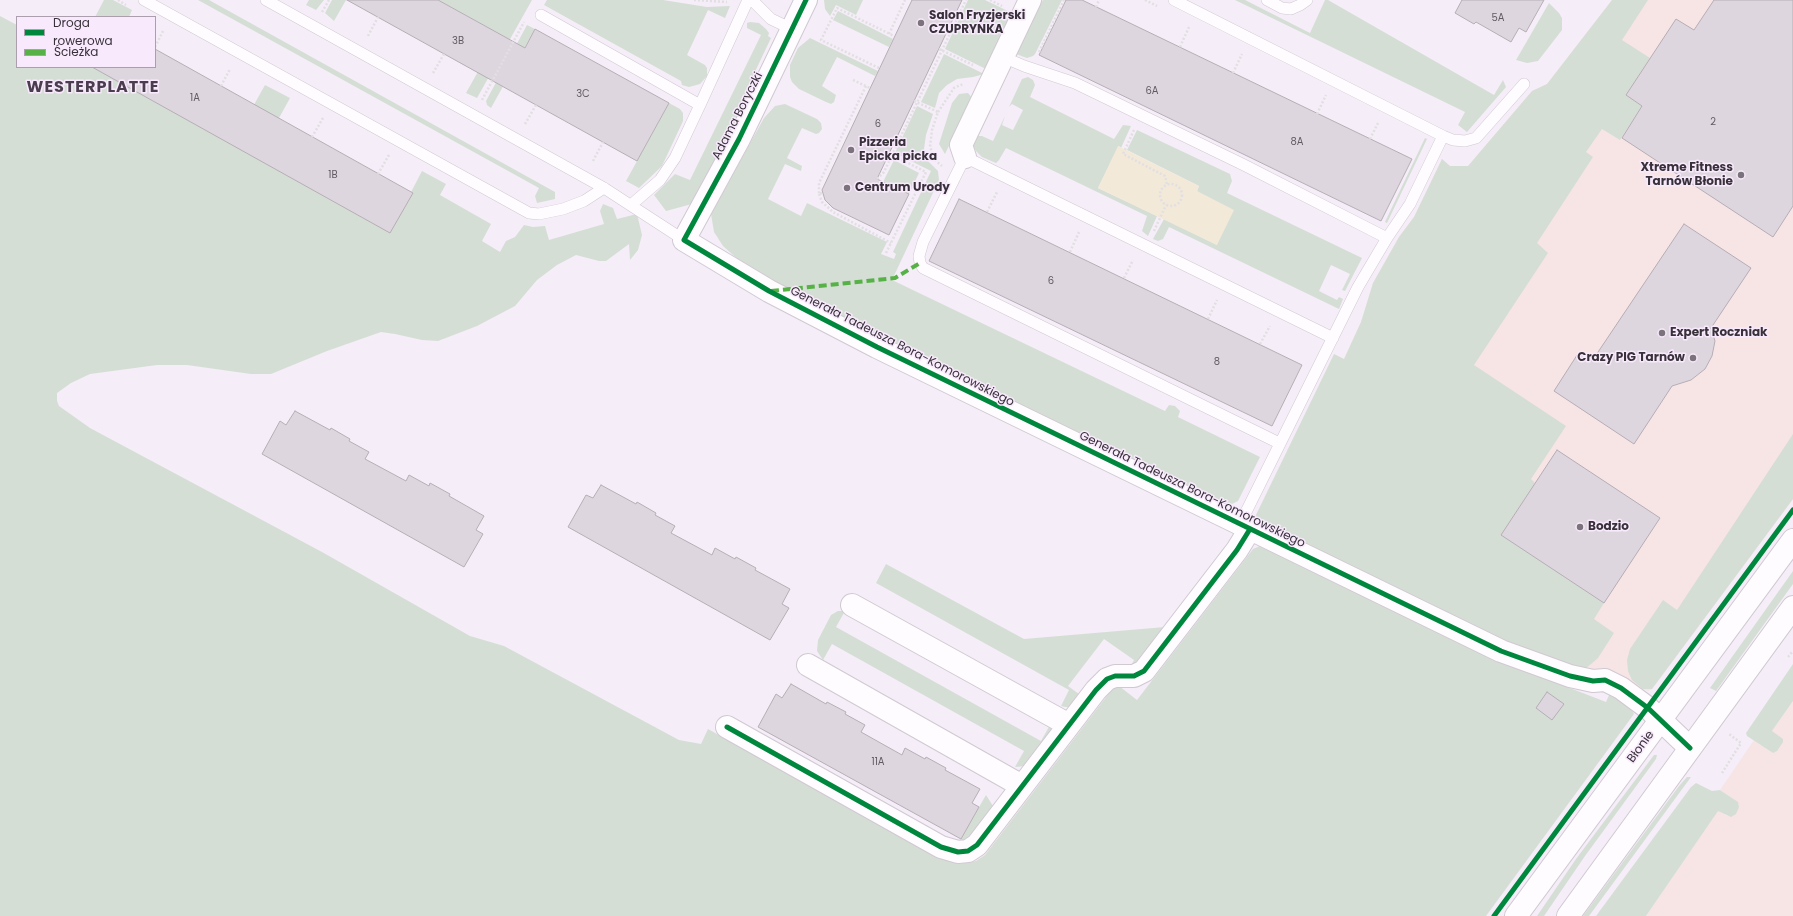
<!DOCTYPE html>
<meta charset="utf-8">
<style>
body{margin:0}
#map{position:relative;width:1793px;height:916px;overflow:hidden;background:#f5edf8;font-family:Poppins,sans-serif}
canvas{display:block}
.legend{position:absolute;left:16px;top:16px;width:140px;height:52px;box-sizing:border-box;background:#f8e9fc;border:1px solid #ab9fae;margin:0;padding:5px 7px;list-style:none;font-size:12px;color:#373139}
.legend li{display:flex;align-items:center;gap:8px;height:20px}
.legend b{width:20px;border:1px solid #ab9fae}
</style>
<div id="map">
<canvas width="1793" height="916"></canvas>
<ul class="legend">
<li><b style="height:5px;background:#00873e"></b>Droga rowerowa</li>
<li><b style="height:5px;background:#56b246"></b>Ścieżka</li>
</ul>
</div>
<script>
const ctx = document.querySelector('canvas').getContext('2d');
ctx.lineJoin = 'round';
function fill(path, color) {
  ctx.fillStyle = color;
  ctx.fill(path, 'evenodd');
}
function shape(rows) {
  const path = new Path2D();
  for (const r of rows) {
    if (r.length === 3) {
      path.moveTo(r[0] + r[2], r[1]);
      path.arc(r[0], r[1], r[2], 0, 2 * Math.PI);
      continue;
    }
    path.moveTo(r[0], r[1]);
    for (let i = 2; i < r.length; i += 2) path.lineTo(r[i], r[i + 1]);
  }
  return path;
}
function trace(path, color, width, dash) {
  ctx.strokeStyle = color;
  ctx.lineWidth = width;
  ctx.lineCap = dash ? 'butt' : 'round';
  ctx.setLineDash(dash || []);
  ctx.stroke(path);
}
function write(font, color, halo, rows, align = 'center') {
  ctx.font = font + ' Poppins,sans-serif';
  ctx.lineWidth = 3;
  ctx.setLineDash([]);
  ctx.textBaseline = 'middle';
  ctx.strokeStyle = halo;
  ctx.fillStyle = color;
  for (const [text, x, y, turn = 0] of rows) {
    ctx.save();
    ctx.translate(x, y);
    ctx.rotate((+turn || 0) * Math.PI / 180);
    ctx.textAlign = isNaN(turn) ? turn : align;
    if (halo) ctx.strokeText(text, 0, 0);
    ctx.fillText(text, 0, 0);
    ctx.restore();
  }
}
fill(shape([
 [1612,0,1793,0,1793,499,1652,689,1648,691,1553,659,1502,639,1334,354,1344,359,1361,322,1373,283,1399,237,1414,217,1442,159,1450,166,1468,166,1532,91,1547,84],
 [1793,701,1793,916,1646,916,1718,810,1727,816,1738,803,1720,790,1754,740,1773,753,1772,731]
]), '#f7e5e6');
fill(shape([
 [104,0,113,0,132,10,129,17,95,17],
 [198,0,209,0,555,192,555,199,537,203,535,196,539,188],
 [309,0,324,0,316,10,306,5],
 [332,0,346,0,334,21,325,13],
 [438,0,532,0,477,98,466,93,499,34],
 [547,0,663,0,707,7,730,6,725,18,708,10,687,55,705,65,707,68,707,76,700,84,689,87,682,85,681,81,544,5],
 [824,0,863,0,856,15,836,5,830,16,825,9],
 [968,0,985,0,1012,13,986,69,945,49],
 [1043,0,1062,0,1035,54,1033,56,1027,58,1016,54,1030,21],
 [1235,0,1245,0,1310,33,1325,0,1328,0,1494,95,1503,80,1506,87,1467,132,1458,125,1465,112],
 [1612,0,1648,0,1622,40,1650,58,1626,95,1642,106,1620,140,1602,129,1586,152,1593,157,1537,243,1548,253,1474,365,1566,426,1531,479,1535,483,1501,535,1604,603,1594,619,1614,633,1598,658,1584,670,1502,639,1254,519,1334,354,1344,359,1361,322,1373,283,1399,237,1414,217,1442,159,1450,166,1468,166,1532,91,1547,84],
 [1549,3,1559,13,1562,18,1562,30,1538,61,1527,63,1516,60],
 [838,11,893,39,889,47,833,20],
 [0,16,17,25,17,67,101,67,232,144,265,85,290,98,257,158,411,192,422,171,446,184,440,195,491,224,482,241,500,252,506,241,515,237,524,225,533,227,545,226,549,240,604,224,600,211,603,204,613,208,617,219,637,214,642,235,638,250,630,260,629,244,606,261,599,261,576,255,557,265,537,280,515,306,477,326,438,341,422,340,395,334,381,332,327,351,271,374,251,374,187,365,157,365,90,374,71,383,57,393,57,401,59,406,90,428,322,552,470,636,504,646,679,740,701,744,708,729,938,858,959,864,976,861,985,855,1113,688,1119,686,1137,700,1253,549,1260,546,1495,659,1606,702,1610,693,1630,707,1634,714,1486,916,0,916],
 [750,22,759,23,766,29,769,33,768,36,771,38,752,78,755,87,692,204,666,211,654,195,675,174,690,180,761,35,747,28,747,23],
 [527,25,535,29,491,108,487,105,486,101],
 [810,38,878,71,875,76,837,57,822,86,836,95,834,102,831,104,826,102,799,89,792,82,790,77,790,65,798,48],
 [944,54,984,74,973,77,957,79,947,85,939,93,935,108,921,102],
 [1028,77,1033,80,1035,85,1030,97,1114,139,1123,125,1131,126,1121,148,1119,146,1098,188,1157,216,1148,236,1142,231,1147,216,1006,148,999,160,996,163,982,157,976,151,973,145,976,136,982,136,993,141,1005,116,1002,125,1013,130,1023,110,1012,104,1009,107,1022,79],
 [968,93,972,98,945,154,939,144,952,103,959,94],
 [669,103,680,109,683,113,683,121,662,166,639,188,626,181],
 [785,104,817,119,821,123,822,129,819,133,816,134,802,128,787,158,802,166,801,171,785,164,768,199,801,216,807,203,887,242,881,254,894,259,896,254,893,252,931,171,895,153,917,106,933,114,926,135,924,149,927,160,938,171,939,180,892,280,1165,411,1169,405,1175,406,1180,411,1178,417,1260,457,1238,501,1232,504,1225,504,1027,410,835,319,742,263,723,246,714,232,711,214,764,118,775,106],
 [1137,130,1230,174,1232,181,1227,193,1362,258,1345,291,1342,290,1350,274,1331,265,1319,291,1337,300,1339,297,1343,299,1339,309,1169,227,1163,239,1158,241,1153,239,1164,219,1217,245,1197,191,1199,186,1127,150],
 [1425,138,1427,139,1387,223,1385,222],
 [894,160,919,173,909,194,883,182],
 [1793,434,1793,499,1652,689,1643,689,1632,680,1628,671,1627,660,1630,649,1663,600,1677,610],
 [886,564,1024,639,1165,627,1134,669,1131,666,1134,660,1104,639,1068,686,1083,697,1070,707,1065,707,1061,706,1069,690,876,583],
 [1793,571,1793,584,1716,691,1710,688],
 [838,611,845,611,836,627,1041,741,1050,725,1052,730,1026,766,1015,767,1024,751,832,644,823,660,817,651,818,640,831,615],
 [1793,664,1793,701,1772,731,1783,739,1783,742,1777,751,1773,753,1747,736,1746,733],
 [1654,755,1657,755,1656,759,1585,856,1544,916,1537,916,1576,859],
 [1687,777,1691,777,1589,916,1583,916,1679,786],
 [1696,783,1712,791,1720,790,1738,802,1739,807,1736,814,1731,817,1718,811,1646,916,1596,916,1691,787],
 [986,795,993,806,992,811,965,842,960,840]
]), '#d5ded5');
fill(shape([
 [1118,146,1199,186,1197,191,1234,210,1217,245,1098,188]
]), '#f2e9d9');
const building = shape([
 [347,0,438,0,525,48,535,29,669,103,637,161,347,0],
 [912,0,962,0,877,179,909,194,889,235,833,208,825,200,822,190,912,0],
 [1066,0,1082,0,1412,159,1381,221,1039,55,1066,0],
 [1462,0,1544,0,1526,32,1519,28,1511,42,1476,22,1474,24,1455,13,1462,0],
 [1714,0,1793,0,1793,206,1773,237,1622,138,1642,106,1626,95,1676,19,1694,30,1714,0],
 [155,49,413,193,390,233,92,67,155,67,155,49],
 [959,199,1302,365,1272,426,929,261,959,199],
 [1684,224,1751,268,1711,328,1715,341,1712,356,1705,369,1691,380,1672,386,1634,444,1554,391,1579,352,1592,361,1684,224],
 [295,411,330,430,331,428,350,439,349,441,369,452,365,459,406,481,409,475,429,486,430,483,450,494,449,496,484,516,476,530,483,534,464,567,262,454,280,421,286,425,295,411],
 [1557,450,1660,518,1604,603,1501,535,1557,450],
 [601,485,636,504,637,502,656,513,655,515,675,526,671,533,712,555,715,548,735,559,736,557,756,568,755,570,790,589,782,604,789,608,770,640,568,527,586,495,593,498,601,485],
 [791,684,826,704,827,702,846,712,845,714,865,725,861,732,902,755,905,748,925,759,926,757,946,768,945,770,980,789,972,803,979,807,961,839,758,727,776,694,782,698,791,684],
 [1547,692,1564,704,1552,720,1536,708,1547,692]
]);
fill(building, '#ded6de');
trace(building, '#b6aeb5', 1);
const service = shape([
 [144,0,529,213,539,214,563,209,584,201,604,188],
 [266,0,604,188,684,240],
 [752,0,771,19,792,29],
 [1174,0,1443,136],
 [1267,0,1282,8,1291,9,1300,5,1307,0],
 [541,15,700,105,675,158,660,180,631,205],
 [1003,57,1024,66,1075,83,1244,165,1387,238],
 [700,105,748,0],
 [1279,443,923,268,920,263,919,256,923,242,965,157,1333,338],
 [1240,524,1358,287,1387,238,1410,204,1443,136,1453,140,1465,141,1476,138,1524,84]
]);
const minor = shape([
 [806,0,739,139,684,240,769,291,877,347,1501,651,1570,676,1593,681,1605,680,1621,688,1648,708,1690,748],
 [965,157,961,145,1030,0],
 [852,605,1069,725],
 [808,665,1022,786],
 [727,727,941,847,958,852,968,851,977,845,1096,690,1107,679,1115,676,1134,676,1144,671,1237,550,1250,529]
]);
const secondary = shape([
 [1516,916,1793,540],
 [1568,916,1793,607]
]);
trace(service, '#d0c9d2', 12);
trace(minor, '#d0c9d2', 24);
trace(secondary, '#d0c9d2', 24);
trace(shape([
 [118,0,126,5],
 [694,0,727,2],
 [990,0,1002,6],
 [1145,0,1157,6],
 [1096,7,1099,0],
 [322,12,329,0],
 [889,34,905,0],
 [368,36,378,17],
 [155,47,163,31],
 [1180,47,1189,27],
 [939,49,973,65],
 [1039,52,1064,0],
 [879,68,821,40,837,8,894,36],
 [433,73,444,54],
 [1233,73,1242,54],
 [853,80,870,88],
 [221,86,230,69],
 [482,100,524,22],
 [914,101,938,112,932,130,930,147,936,161,942,166],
 [938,112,954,88,963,84],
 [1317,114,1326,95],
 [525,124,536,105],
 [1134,130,1123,154,1165,176,1167,185],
 [312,137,323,118],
 [1370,139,1378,123],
 [593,161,603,142],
 [378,174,389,155],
 [877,179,884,172,892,155,966,0],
 [1171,195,11],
 [822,193,819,194,819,183,866,86],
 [819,194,822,202,833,212,891,243],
 [987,212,997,192],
 [1154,231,1166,205],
 [1070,252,1079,232],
 [886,253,926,172,892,155],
 [1124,278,1133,260],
 [1208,319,1217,300],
 [1260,344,1270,326],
 [1788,657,1793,651],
 [1722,773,1741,743,1729,734]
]), '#e1dfe2', 2.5, [2, 2]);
trace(service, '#fefcfe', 11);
trace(minor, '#fefcfe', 22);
trace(secondary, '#fefcfe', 22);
trace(shape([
 [771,291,895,278,920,263]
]), '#56b246', 4, [8, 4]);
trace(shape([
 [806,0,739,139,684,240,769,291,877,347,1501,651,1570,676,1593,681,1605,680,1621,688,1648,708,1690,748],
 [727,727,941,847,958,852,968,851,977,845,1096,690,1107,679,1115,676,1134,676,1144,671,1237,550,1250,529],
 [1494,916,1793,510]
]), '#00873e', 5);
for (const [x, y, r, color] of [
 [921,23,4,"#7a737c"],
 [851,150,4,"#7a737c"],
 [1741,175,4,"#7a737c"],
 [847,188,4,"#7a737c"],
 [1662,333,4,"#7a737c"],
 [1693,358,4,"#7a737c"],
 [1580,527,4,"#7a737c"]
]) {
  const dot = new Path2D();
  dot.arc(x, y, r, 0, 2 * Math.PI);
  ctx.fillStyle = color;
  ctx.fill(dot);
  trace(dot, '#f8e9fc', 1.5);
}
write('10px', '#615a62', null, [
 ["5A",1498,18],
 ["3B",458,41],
 ["6A",1152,91],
 ["3C",583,94],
 ["1A",195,98],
 ["2",1713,122],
 ["6",878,124],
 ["8A",1297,142],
 ["1B",333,175],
 ["6",1051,281],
 ["8",1217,362],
 ["11A",878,762]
]);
write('bold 12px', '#373139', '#f8e9fc', [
 ["Salon Fryzjerski",929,16],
 ["CZUPRYNKA",929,30],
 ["Pizzeria",859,143],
 ["Epicka picka",859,157],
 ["Xtreme Fitness",1733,168,"right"],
 ["Tarnów Błonie",1733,182,"right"],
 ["Centrum Urody",855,188],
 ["Expert Roczniak",1670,333],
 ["Crazy PIG Tarnów",1685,358,"right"],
 ["Bodzio",1588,527]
], 'left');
write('12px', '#373139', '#f8e9fc', [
 ["Adama Boryczki",738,116,-63],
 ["Generała Tadeusza Bora-Komorowskiego",902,347,27],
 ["Generała Tadeusza Bora-Komorowskiego",1192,490,26],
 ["Błonie",1641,747,-54]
]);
ctx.letterSpacing = '1px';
write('bold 16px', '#4a3d4d', '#f8e9fc', [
 ["WESTERPLATTE",93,88]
]);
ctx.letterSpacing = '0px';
</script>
